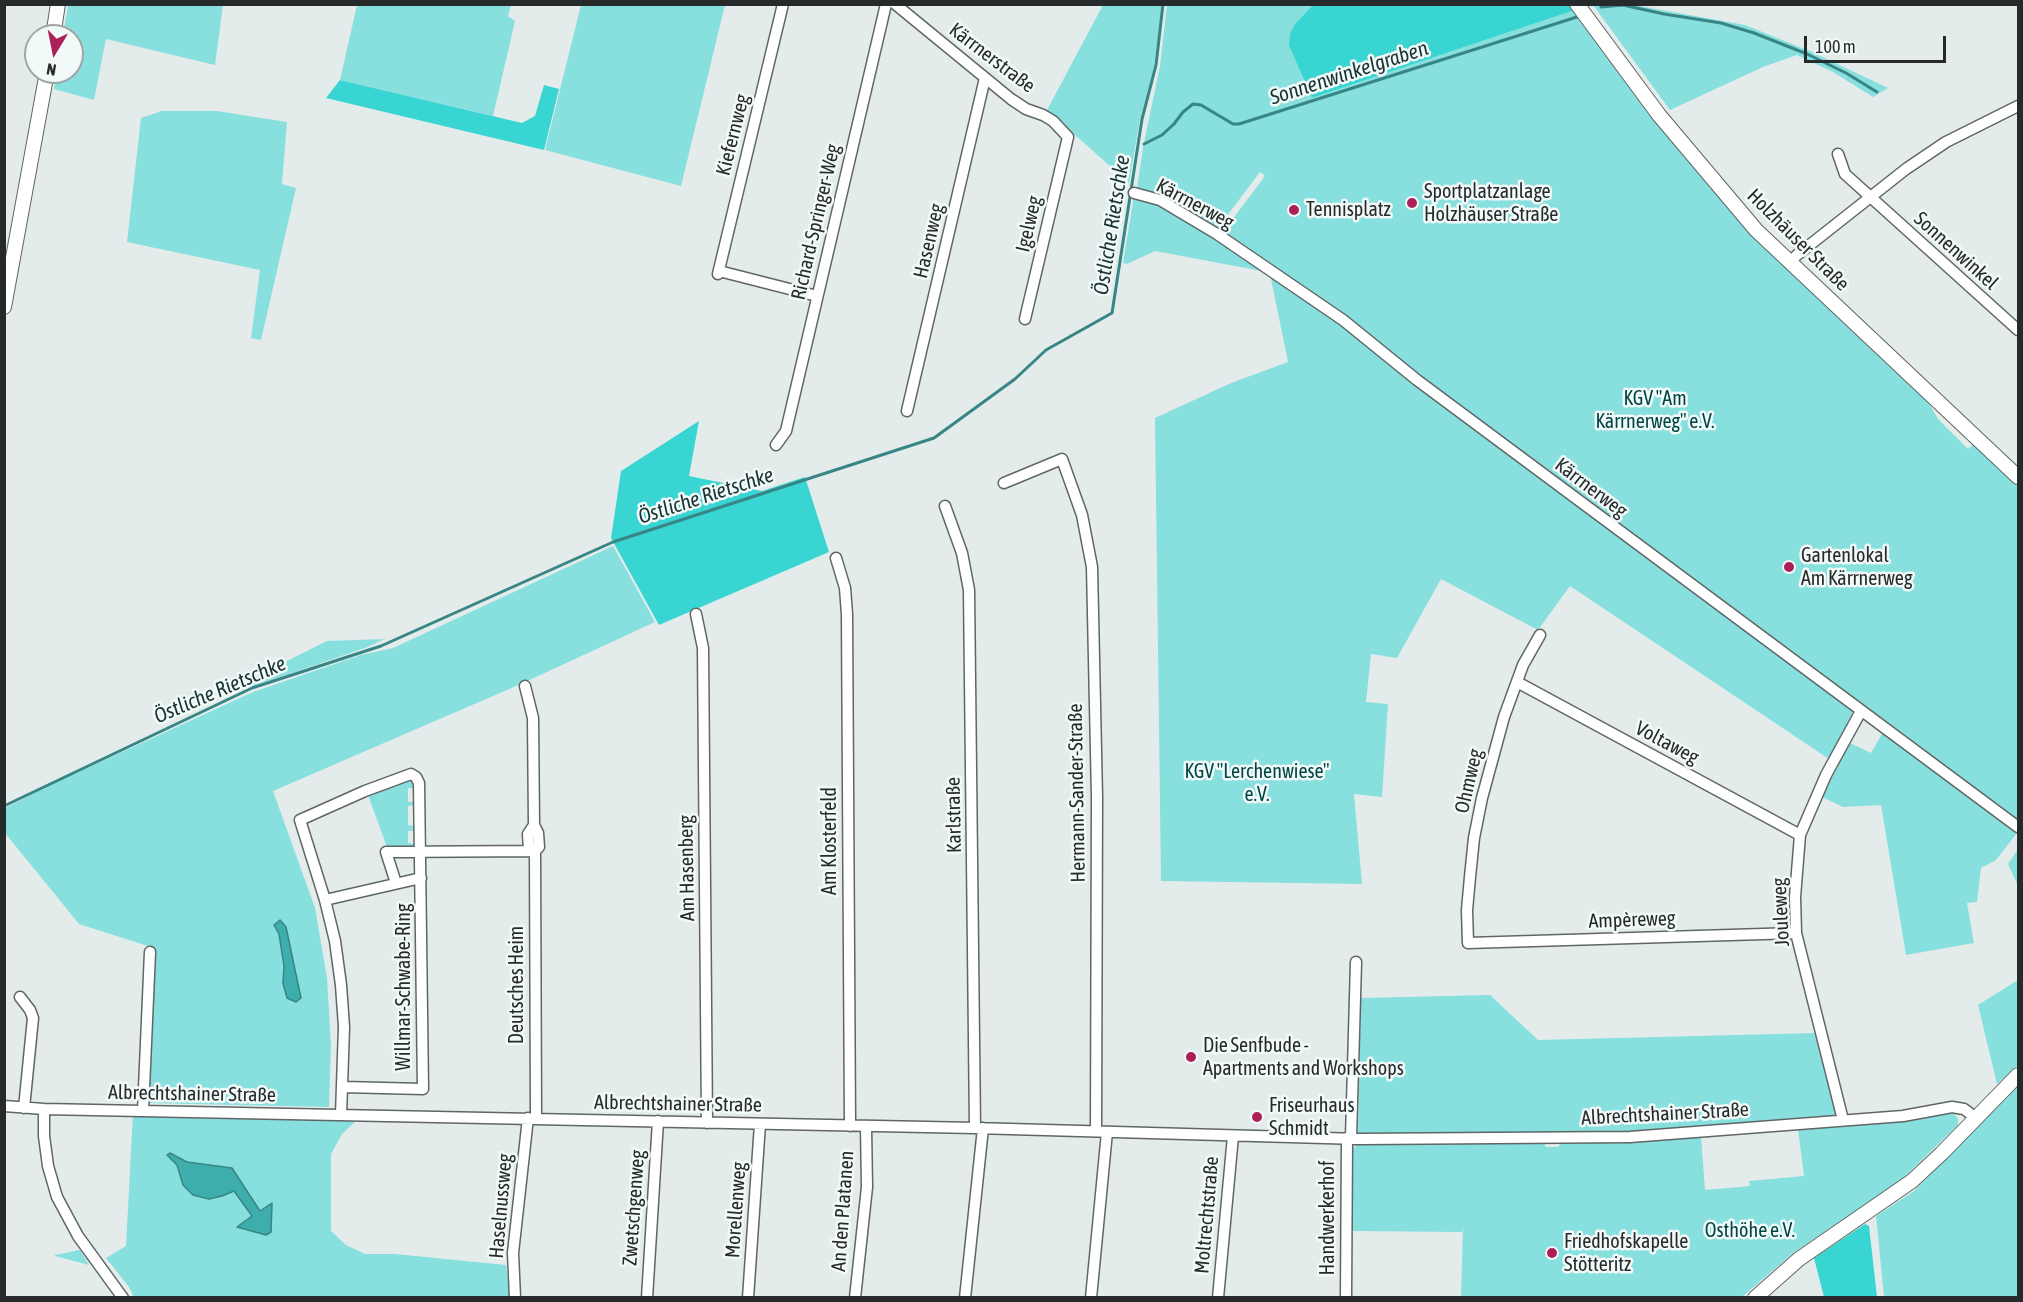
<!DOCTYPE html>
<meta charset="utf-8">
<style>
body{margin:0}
#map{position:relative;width:2023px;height:1302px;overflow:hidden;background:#e4eceb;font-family:"Asap Condensed",sans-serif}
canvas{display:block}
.frame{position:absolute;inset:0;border:6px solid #272a2a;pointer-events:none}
.north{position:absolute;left:24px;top:24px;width:60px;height:60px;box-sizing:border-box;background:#f1f9f9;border:2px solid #a0a6a6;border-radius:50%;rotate:190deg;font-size:16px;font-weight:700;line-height:24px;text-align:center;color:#272a2a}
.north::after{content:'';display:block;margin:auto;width:21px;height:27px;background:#ad1f58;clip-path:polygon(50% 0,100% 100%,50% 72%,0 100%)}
.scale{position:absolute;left:1804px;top:36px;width:142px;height:27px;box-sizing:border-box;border:3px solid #272a2a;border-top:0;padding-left:8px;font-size:18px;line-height:21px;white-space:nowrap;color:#272a2a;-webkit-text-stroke:4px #f1f9f9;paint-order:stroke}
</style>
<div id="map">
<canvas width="2023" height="1302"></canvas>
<div class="frame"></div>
<div class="north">N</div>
<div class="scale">100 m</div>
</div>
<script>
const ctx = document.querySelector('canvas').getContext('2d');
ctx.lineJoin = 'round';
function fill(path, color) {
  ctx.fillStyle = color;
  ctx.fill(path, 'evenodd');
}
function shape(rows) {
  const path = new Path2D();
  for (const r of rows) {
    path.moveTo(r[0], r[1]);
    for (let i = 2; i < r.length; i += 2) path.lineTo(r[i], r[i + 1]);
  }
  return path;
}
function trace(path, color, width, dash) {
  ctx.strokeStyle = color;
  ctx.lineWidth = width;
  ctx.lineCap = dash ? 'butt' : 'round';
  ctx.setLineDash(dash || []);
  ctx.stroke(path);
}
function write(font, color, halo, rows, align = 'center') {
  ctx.font = font + ' "Asap Condensed",sans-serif';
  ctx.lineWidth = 5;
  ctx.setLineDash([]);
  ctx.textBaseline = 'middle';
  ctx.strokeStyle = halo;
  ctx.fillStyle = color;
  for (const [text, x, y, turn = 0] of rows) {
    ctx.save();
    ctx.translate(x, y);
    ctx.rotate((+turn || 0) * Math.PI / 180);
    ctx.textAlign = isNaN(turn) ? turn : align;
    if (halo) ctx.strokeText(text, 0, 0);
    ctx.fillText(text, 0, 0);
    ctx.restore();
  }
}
fill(shape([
 [68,5,223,5,215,65,106,39,94,100,54,89,57,72,72,72,72,36,63,36],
 [357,5,511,5,508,16,515,21,493,116,340,80],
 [581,5,725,5,681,186,545,150],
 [1103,5,1162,5,1154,67,1140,119,1129,183,1047,110],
 [1167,5,1313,5,1295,24,1312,98,1575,10,1746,227,1805,286,1923,393,1938,419,1968,449,1976,442,2018,485,2018,824,1857,704,1829,759,1570,586,1538,630,1441,579,1397,658,1371,654,1366,702,1388,704,1382,797,1354,794,1362,884,1161,881,1155,418,1231,383,1288,362,1270,274,1343,324,1413,379,1417,373,1345,317,1223,232,1265,176,1260,172,1217,229,1137,189,1143,147,1160,66],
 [1593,5,1634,5,1745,25,1812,52,1888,88,1873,97,1833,72,1797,55,1763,67,1670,110],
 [162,111,217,111,287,122,282,184,296,188,261,340,251,338,260,270,127,242,141,118],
 [1134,196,1156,203,1188,221,1267,272,1155,251,1127,264,1123,263],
 [613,546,655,622,523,683,273,791,315,908,327,978,331,1046,329,1107,148,1103,154,948,79,924,5,833,5,808,59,781,253,692,361,655,393,648],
 [385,639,365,648,239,691,237,686,327,641],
 [1883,732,2017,833,1996,860,1981,868,1977,902,1967,903,1974,943,1906,955,1881,805,1843,807,1822,797,1850,743,1871,753],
 [408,779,411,781,416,788,408,788,408,802,414,802,414,805,408,806,408,825,414,826,414,831,408,831,408,843,416,844,415,847,387,847,368,795],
 [2018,849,2018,886,2008,864],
 [2018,980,2018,1065,1997,1084,1978,1005],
 [1490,995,1538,1040,1816,1033,1838,1116,1630,1135,1358,1133,1361,998],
 [2018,1086,2018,1297,1884,1297,1876,1216,1914,1191],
 [133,1114,358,1119,342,1134,331,1154,331,1231,346,1245,365,1254,395,1254,506,1265,510,1297,134,1297,129,1287,106,1258,126,1246],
 [1947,1114,1954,1114,1958,1119,1958,1125,1900,1181,1793,1253,1742,1297,1461,1297,1463,1226,1462,1232,1352,1231,1351,1153,1352,1149,1357,1145,1544,1143,1546,1147,1558,1147,1560,1144,1632,1142,1701,1136,1705,1190,1750,1186,1749,1181,1804,1176,1798,1129,1893,1123],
 [80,1250,89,1265,55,1256,55,1255]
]), '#87dfde');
fill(shape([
 [1570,4,1575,10,1312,98,1289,45,1290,34,1295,24,1313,5],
 [340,80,522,123,535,116,544,85,559,89,544,150,326,98],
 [699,421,689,476,762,491,805,477,829,552,659,625,611,538,621,471],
 [1865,1224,1869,1226,1877,1297,1824,1297,1814,1258]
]), '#39d5d3');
const water = shape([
 [280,920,286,927,301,998,296,1002,287,998,283,983,284,966,279,934,274,925,280,920],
 [170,1153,187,1162,232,1168,260,1211,272,1203,271,1232,266,1235,237,1227,252,1216,234,1191,222,1196,209,1199,193,1195,183,1185,177,1165,167,1155,170,1153]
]);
fill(water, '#3eaeac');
trace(water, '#378685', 1.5);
trace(shape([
 [1601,7,1623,5,1664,14,1721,23,1754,33,1807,54,1846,73,1877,92],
 [1144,144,1162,135,1174,124,1183,112,1193,104,1201,105,1233,124,1239,124,1577,17],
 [4,806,252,688,381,646,613,542,934,438,1015,379,1046,350,1112,313,1142,119,1156,65,1163,4]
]), '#378685', 3);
const street = shape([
 [895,4,1011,99,1026,109,1043,115,1053,121,1068,137,1025,319],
 [1838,154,1845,174,2018,330],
 [1134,193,1160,200,1217,234,1343,320,1417,380,2018,827],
 [1789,263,1797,255,1906,169,1946,142,2018,106],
 [719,271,817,296],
 [718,274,783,4],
 [907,411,985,78],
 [776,445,786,431,886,4],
 [1004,483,1062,459,1082,515,1092,567,1097,797,1096,1131],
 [945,506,962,553,969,590,975,1128],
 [836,558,845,588,847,614,850,1126],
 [696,614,703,648,707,1123],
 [1540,635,1523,665,1504,717,1482,798,1474,838,1470,877,1467,910,1468,943,1796,933],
 [1517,682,1800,835],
 [525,686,533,718,534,825,538,833,539,847,535,851,536,1118],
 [529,851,528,834,534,825],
 [396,883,386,852,535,851],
 [325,900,421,878],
 [20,997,30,1010,33,1018,24,1108],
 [4,1106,44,1109,975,1128,1360,1139,1630,1137,1903,1116,1952,1107,1964,1109,1976,1118],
 [44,1109,44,1136,48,1166,57,1197,78,1236,123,1298],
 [143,1111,150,952],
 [341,1115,344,1027,341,985,335,941,325,900,300,820,365,791,411,774,416,777,419,783,423,1089,343,1087],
 [1843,1120,1796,933,1795,897,1800,835,1826,775,1861,711],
 [1351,1138,1356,962],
 [515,1298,513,1253,528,1118],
 [647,1298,658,1121],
 [748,1298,760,1124],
 [855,1298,867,1187,866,1127],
 [965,1298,983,1128],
 [1091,1298,1107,1132],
 [1218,1298,1233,1136],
 [1346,1298,1347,1138]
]);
const secondary = shape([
 [1577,4,1659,115,1756,230,2018,477],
 [53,36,58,4],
 [4,307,47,72],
 [1755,1298,1799,1259,1912,1181,1942,1153,2018,1075]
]);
trace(street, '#5f6665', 13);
trace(secondary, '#5f6665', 16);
trace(street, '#fff', 10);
trace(secondary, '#fff', 14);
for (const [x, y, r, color] of [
 [1412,203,6,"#ad1f58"],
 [1294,210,6,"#ad1f58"],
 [1789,567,6,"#ad1f58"],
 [1191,1057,6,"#ad1f58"],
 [1257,1117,6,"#ad1f58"],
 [1552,1253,6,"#ad1f58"]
]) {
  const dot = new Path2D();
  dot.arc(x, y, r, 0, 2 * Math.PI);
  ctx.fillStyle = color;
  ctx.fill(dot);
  trace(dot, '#f1f9f9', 2);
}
write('20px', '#272a2a', '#f1f9f9', [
 ["Kärrnerstraße",992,58,37],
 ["Kiefernweg",733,135,-76],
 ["Kärrnerweg",1195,204,28],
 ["Richard-Springer-Weg",816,222,-77],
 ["Igelweg",1029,224,-77],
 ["Holzhäuser Straße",1798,240,45],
 ["Hasenweg",929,241,-77],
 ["Sonnenwinkel",1956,251,42],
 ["Kärrnerweg",1591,488,37],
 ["Voltaweg",1667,743,28],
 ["Ohmweg",1469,781,-77],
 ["Hermann-Sander-Straße",1077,793,-91],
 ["Karlstraße",954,815,-91],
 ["Am Klosterfeld",830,841,-90],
 ["Am Hasenberg",687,868,-91],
 ["Jouleweg",1781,912,-93],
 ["Ampèreweg",1632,920,-2],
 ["Deutsches Heim",517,985,-90],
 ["Willmar-Schwabe-Ring",404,987,-90],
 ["Albrechtshainer Straße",192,1094,1],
 ["Albrechtshainer Straße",678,1104,1],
 ["Albrechtshainer Straße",1665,1114,-3],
 ["Haselnussweg",501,1206,-85],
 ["Zwetschgenweg",634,1208,-86],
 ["Morellenweg",736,1210,-86],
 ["An den Platanen",843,1211,-86],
 ["Moltrechtstraße",1207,1215,-85],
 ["Handwerkerhof",1328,1218,-90]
]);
write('20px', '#272a2a', '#f1f9f9', [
 ["Sportplatzanlage",1424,192],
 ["Holzhäuser Straße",1424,215],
 ["Tennisplatz",1306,210],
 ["Gartenlokal",1801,556],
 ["Am Kärrnerweg",1801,579],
 ["Die Senfbude -",1203,1046],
 ["Apartments and Workshops",1203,1069],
 ["Friseurhaus",1269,1106],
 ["Schmidt",1269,1129],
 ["Friedhofskapelle",1564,1242],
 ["Stötteritz",1564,1265]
], 'left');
write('20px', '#004544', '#f1f9f9', [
 ["KGV \"Am",1655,399],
 ["Kärrnerweg\" e.V.",1655,422],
 ["KGV \"Lerchenwiese\"",1257,772],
 ["e.V.",1257,795],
 ["Osthöhe e.V.",1750,1231]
]);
write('italic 21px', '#1a3332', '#f1f9f9', [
 ["Sonnenwinkelgraben",1349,73,-18],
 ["Östliche Rietschke",1112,225,-81],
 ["Östliche Rietschke",706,496,-18],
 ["Östliche Rietschke",220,690,-23]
]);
</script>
